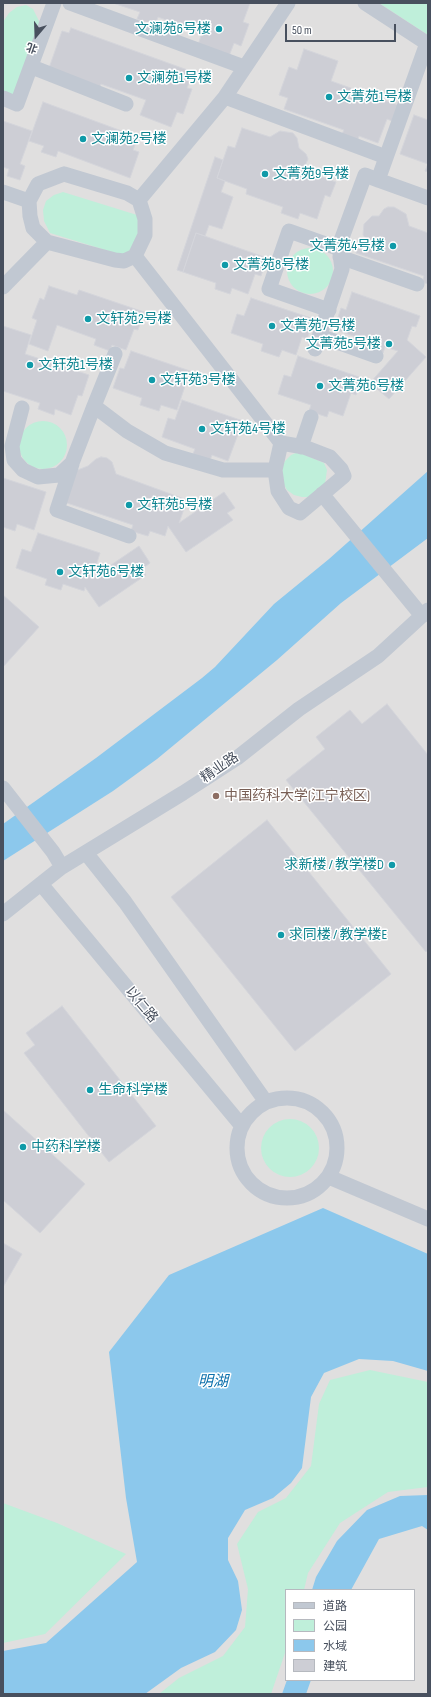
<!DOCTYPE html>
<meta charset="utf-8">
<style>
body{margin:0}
#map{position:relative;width:431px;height:1697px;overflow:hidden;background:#f2f0f0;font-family:"Sofia Sans Condensed","Noto Sans SC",sans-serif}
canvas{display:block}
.frame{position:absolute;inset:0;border:4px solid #48505e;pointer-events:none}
.legend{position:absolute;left:285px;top:1589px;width:130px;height:92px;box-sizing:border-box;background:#fff;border:1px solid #b6b9bf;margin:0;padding:5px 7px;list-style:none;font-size:12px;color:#48505e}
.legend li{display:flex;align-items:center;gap:8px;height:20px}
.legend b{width:20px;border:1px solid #b6b9bf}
.north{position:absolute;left:16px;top:16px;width:40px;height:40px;-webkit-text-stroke:3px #fff;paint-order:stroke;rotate:199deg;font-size:11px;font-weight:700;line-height:16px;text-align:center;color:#48505e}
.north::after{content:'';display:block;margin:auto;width:14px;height:18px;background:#48505e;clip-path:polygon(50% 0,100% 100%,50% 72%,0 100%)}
.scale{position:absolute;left:285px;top:24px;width:111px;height:18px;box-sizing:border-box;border:2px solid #48505e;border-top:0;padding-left:5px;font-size:12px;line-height:14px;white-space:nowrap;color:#48505e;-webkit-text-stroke:3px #fff;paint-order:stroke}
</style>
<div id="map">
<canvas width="431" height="1697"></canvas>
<div class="frame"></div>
<ul class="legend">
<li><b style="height:5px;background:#c1c8d2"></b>道路</li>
<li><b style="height:11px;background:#bfefda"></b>公园</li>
<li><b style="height:11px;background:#8cc8ec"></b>水域</li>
<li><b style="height:11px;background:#cdced5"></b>建筑</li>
</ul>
<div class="north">北</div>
<div class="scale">50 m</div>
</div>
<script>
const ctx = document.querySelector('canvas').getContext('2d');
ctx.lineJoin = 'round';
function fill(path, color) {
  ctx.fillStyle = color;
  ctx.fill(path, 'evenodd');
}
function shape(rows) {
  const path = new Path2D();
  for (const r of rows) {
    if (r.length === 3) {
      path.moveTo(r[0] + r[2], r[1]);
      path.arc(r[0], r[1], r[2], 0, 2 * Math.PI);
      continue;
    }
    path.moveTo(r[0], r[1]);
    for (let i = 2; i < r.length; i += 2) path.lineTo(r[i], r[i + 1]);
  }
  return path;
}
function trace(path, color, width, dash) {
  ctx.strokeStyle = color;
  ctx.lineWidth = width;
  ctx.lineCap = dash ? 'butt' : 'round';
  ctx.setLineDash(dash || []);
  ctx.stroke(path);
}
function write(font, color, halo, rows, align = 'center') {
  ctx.font = font + ' "Sofia Sans Condensed","Noto Sans SC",sans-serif';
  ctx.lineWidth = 3;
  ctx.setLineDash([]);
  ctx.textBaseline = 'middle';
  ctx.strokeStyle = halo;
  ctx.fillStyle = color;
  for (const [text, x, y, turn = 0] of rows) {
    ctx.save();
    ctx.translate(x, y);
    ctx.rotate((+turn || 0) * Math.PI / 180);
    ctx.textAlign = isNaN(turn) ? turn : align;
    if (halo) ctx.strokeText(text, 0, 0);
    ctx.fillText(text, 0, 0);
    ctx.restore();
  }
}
fill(shape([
 [3,3,428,3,428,1694,3,1694],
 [286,1590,414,1590,414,1680,286,1680]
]), '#e0dfdf');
fill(shape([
 [379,3,428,3,428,35],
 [26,5,33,9,39,21,38,36,16,94,3,96,3,22,9,13,17,7],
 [63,192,137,215,142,237,125,256,50,233,44,221,43,210,46,201,54,195],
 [310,271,23],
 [43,445,24],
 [298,452,324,463,327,470,325,484,309,497,302,497,294,495,287,490,283,483,282,468,285,461,291,455],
 [290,1148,29],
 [370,1370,428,1382,428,1487,388,1492,340,1523,308,1573,304,1590,286,1590,286,1650,271,1694,159,1694,179,1678,223,1656,245,1627,248,1589,237,1544,258,1512,286,1498,311,1466,319,1404,330,1380],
 [3,1503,57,1523,126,1554,45,1634,3,1643]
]), '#bfefda');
fill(shape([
 [428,471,428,538,341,603,277,660,157,759,113,791,3,861,3,824,96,758,202,678,215,667,274,604,329,559],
 [323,1208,428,1254,428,1371,393,1361,359,1359,324,1373,311,1397,302,1468,291,1483,273,1498,245,1510,228,1538,228,1560,238,1581,242,1610,236,1630,215,1652,181,1668,145,1694,3,1694,3,1651,46,1643,137,1562,126,1498,109,1352,169,1275],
 [428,1495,428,1530,422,1526,379,1539,351,1590,312,1590,316,1577,337,1541,367,1510,400,1496],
 [287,1680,311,1680,306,1694,282,1694]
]), '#8cc8ec');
const building = shape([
 [113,3,250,3,243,22,249,24,241,46,234,43,229,56,198,45,202,33,158,17,155,25,137,19,140,12,113,3],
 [71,28,193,72,187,88,192,89,183,114,177,112,171,127,140,115,146,100,101,84,99,89,48,71,62,31,69,33,71,28],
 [304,49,338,61,331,81,398,105,392,121,387,119,378,143,359,136,357,142,341,136,344,130,284,109,288,98,279,95,289,67,297,70,304,49],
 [43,102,138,137,133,150,139,152,130,178,58,151,56,157,41,152,44,146,29,141,43,102],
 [414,115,428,120,428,172,425,171,428,164,400,154,414,115],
 [3,121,32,131,20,164,25,166,20,180,7,176,9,169,3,167,3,121],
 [242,128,270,137,280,131,293,133,297,138,299,148,306,154,308,159,304,168,298,169,336,182,330,197,325,195,317,219,300,213,298,219,281,213,283,207,246,194,247,189,217,178,228,146,235,148,242,128],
 [215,157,223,160,217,178,225,181,221,192,233,197,222,229,209,225,205,236,196,233,183,272,177,270,215,157],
 [388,207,394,207,406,214,409,226,428,233,428,284,422,282,424,276,356,253,361,238,367,240,363,235,364,224,372,216,379,216,384,209,388,207],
 [196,233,267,258,261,276,255,274,248,294,232,288,230,294,215,289,216,283,183,272,196,233],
 [49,286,77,295,79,290,144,312,138,330,134,329,126,350,112,345,110,351,94,345,96,339,57,325,48,351,29,344,37,320,32,318,40,298,44,300,49,286],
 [352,292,420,316,416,327,412,326,407,340,426,357,389,399,370,383,398,351,385,347,383,353,365,347,367,341,334,329,341,308,346,310,352,292],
 [251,298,314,319,307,339,302,337,296,355,282,350,279,357,261,351,263,344,231,333,237,314,244,316,251,298],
 [3,326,31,335,25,354,89,375,82,396,78,395,71,415,55,409,54,415,38,409,40,403,3,391,3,326],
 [131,351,190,371,177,410,161,405,159,411,140,405,142,398,113,388,120,368,124,369,131,351],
 [298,356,362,378,356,395,351,393,343,416,329,411,327,417,309,411,311,405,278,394,284,375,291,377,298,356],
 [182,400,243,421,228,461,212,455,210,460,193,454,195,449,162,437,168,418,175,420,182,400],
 [101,457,107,458,112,462,116,474,187,500,179,523,224,492,235,508,227,513,233,520,186,552,168,526,165,536,150,531,148,536,131,531,133,525,64,502,75,471,88,466,96,459,101,457],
 [3,478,46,492,34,530,17,524,15,531,3,527,3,478],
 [38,533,100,553,92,578,139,546,150,563,142,569,146,575,99,607,85,587,84,591,63,584,61,590,45,585,47,579,16,568,22,549,31,552,38,533],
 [3,595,39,627,3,667,3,595],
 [387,704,428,755,428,950,426,952,286,780,325,749,316,737,350,710,362,724,387,704],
 [267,820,391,974,295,1051,171,897,267,820],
 [62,1006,156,1126,109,1162,24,1053,35,1045,26,1033,62,1006],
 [3,1110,85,1184,40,1233,3,1200,3,1110],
 [3,1243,22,1254,3,1287,3,1243]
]);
fill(building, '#cdced5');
trace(building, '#d4d5db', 1);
trace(shape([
 [70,3,244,67],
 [365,3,428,44],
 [32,67,126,104],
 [225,97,386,157],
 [3,98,17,104,54,3],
 [64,174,127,193,139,200,145,219,145,235,135,256,124,261,115,260,47,242,33,228,30,216,29,201,38,184,64,174],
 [378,180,428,198],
 [3,192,29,201],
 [139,200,225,97,288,3],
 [135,256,281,443,304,447,330,457,341,469,344,476,300,513,289,508,278,491,275,470,281,443],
 [340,257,417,284],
 [3,287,47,242],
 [329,310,269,289,289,231,340,249],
 [320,336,376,356],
 [315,349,342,269,339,246,365,175,378,180,427,43],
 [115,354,94,406,127,431,165,453,223,470,275,470],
 [22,408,12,446,14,460,23,470,38,477,59,475,72,463,94,406],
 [301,447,311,417],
 [72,464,57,510,129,536],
 [322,494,422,616],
 [3,788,53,852,62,867],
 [86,853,125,902,266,1102],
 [41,884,241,1125],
 [3,914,62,867,183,793,237,758,299,709,378,656,428,610],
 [287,1148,50],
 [329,1177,428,1219]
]), '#c1c8d2', 15);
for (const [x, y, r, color] of [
 [219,29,4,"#0f9aa8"],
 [129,78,4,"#0f9aa8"],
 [329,97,4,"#0f9aa8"],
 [83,139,4,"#0f9aa8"],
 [265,174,4,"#0f9aa8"],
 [393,246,4,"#0f9aa8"],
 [225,265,4,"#0f9aa8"],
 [88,319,4,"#0f9aa8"],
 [272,326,4,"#0f9aa8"],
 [389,344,4,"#0f9aa8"],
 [30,365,4,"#0f9aa8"],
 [152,380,4,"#0f9aa8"],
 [320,386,4,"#0f9aa8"],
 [202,429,4,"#0f9aa8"],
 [129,505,4,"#0f9aa8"],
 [60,572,4,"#0f9aa8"],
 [216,796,4,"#8d6e63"],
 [392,865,4,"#0f9aa8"],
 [281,935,4,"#0f9aa8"],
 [90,1090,4,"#0f9aa8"],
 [23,1147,4,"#0f9aa8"]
]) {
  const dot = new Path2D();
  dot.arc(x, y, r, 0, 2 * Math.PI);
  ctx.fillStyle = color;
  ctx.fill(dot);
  trace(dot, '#fff', 1.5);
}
write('14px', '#0d838f', '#fff', [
 ["文澜苑6号楼",211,29,"right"],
 ["文澜苑1号楼",137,78],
 ["文菁苑1号楼",337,97],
 ["文澜苑2号楼",91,139],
 ["文菁苑9号楼",273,174],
 ["文菁苑4号楼",385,246,"right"],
 ["文菁苑8号楼",233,265],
 ["文轩苑2号楼",96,319],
 ["文菁苑7号楼",280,326],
 ["文菁苑5号楼",381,344,"right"],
 ["文轩苑1号楼",38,365],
 ["文轩苑3号楼",160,380],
 ["文菁苑6号楼",328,386],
 ["文轩苑4号楼",210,429],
 ["文轩苑5号楼",137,505],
 ["文轩苑6号楼",68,572],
 ["求新楼 / 教学楼D",384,865,"right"],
 ["求同楼 / 教学楼E",289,935],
 ["生命科学楼",98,1090],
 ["中药科学楼",31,1147]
], 'left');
write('14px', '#48505e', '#fff', [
 ["精业路",220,768,-34],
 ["以仁路",141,1005,50]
]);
write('14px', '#785e54', '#fff', [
 ["中国药科大学(江宁校区)",224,796]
], 'left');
write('italic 15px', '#0c70ac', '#fff', [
 ["明湖",213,1382]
]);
</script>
